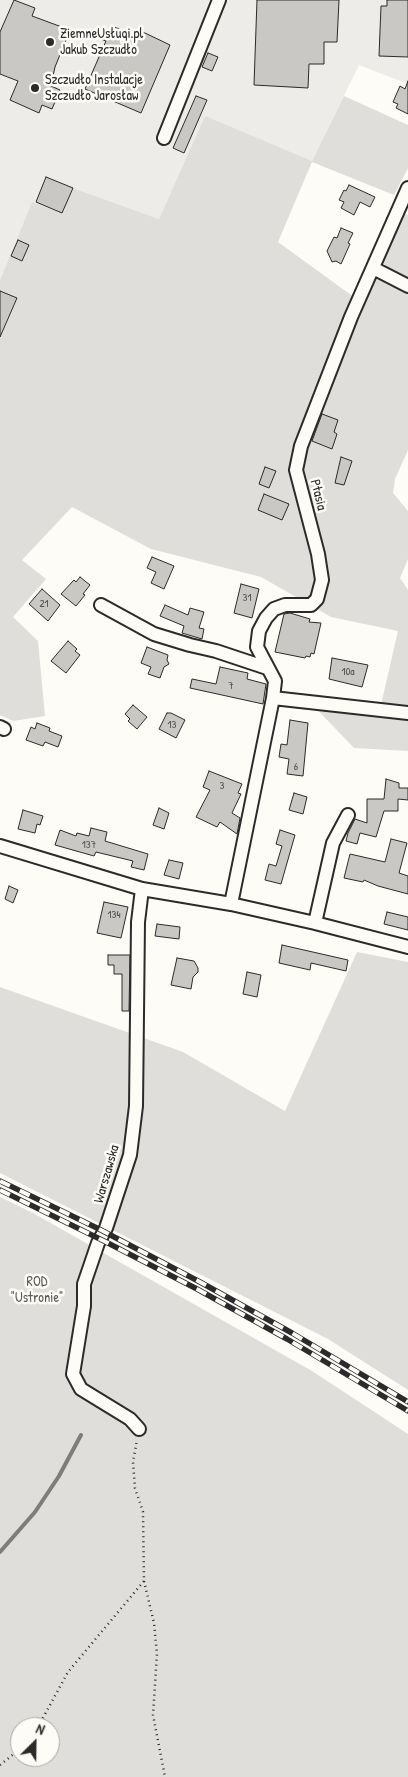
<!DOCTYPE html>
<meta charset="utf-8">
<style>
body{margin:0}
#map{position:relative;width:408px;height:1777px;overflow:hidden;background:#fdfcf7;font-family:"Patrick Hand",sans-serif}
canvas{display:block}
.north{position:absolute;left:10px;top:1717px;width:50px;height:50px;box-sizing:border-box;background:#fdfcf7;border:1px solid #a9a8a5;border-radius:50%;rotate:23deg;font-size:14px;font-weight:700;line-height:20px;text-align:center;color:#2b2b2b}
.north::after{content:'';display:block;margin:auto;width:18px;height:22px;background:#2b2b2b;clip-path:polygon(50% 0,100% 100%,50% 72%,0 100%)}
</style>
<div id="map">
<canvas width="408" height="1777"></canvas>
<div class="north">N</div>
</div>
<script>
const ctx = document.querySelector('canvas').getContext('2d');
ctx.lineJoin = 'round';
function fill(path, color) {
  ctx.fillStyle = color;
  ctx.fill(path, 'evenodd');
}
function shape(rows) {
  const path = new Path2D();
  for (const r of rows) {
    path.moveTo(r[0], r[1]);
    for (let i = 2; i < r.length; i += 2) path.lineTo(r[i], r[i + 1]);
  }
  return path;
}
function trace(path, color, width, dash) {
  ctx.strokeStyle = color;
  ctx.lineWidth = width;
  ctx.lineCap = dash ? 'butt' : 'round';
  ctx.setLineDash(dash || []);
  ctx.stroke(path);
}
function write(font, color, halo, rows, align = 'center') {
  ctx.font = font + ' "Patrick Hand",sans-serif';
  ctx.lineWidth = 5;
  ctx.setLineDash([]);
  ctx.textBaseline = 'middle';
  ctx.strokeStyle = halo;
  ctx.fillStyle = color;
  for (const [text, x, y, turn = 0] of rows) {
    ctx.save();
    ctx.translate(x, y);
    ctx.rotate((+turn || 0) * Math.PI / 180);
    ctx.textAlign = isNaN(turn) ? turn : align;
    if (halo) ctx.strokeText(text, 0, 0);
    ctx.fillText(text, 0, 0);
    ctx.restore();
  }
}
fill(shape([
 [0,0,408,0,408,84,359,65,312,161,205,117,159,219,73,188,63,213,32,202,0,280]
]), '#edece8');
fill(shape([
 [344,96,408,125,408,168,394,195,312,162,278,242,362,303,376,276,408,294,408,450,395,479,393,493,408,511,408,559,400,578,408,590,408,751,354,748,310,702,380,709,398,631,331,617,261,577,151,549,72,507,22,560,46,579,13,617,38,641,45,716,13,721,0,715,0,337,17,299,0,291,0,280,32,202,62,213,73,188,159,219,205,116,312,161],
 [405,214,408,215,408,280,388,269,383,262,395,231],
 [357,952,408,962,408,1390,328,1339,0,1173,0,987,183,1052,285,1111],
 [0,1197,33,1213,312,1371,408,1434,408,1777,0,1777],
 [20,1727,50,1727,50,1757,20,1757]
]), '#dfdeda');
trace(shape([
 [0,1552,35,1512,59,1476,81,1435]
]), '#7e7d7b', 4);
const building = shape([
 [14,0,35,8,32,16,70,30,55,67,53,76,55,77,51,86,60,90,52,109,42,105,39,113,10,100,18,81,0,74,0,32,14,0],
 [257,0,339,0,337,42,324,42,324,64,309,64,308,88,254,85,257,0],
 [387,0,408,0,408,57,379,56,381,6,387,6,387,0],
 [112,26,138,37,140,33,145,33,170,45,141,113,85,89,106,41,98,38,102,28,110,32,112,26],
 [208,53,218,57,212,71,202,67,208,53],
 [408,81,408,114,396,108,398,104,393,102,400,86,405,89,408,81],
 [196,96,207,100,184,153,173,148,196,96],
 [46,177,73,188,62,213,36,202,46,177],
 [349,185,375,197,370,207,360,202,354,215,341,208,344,202,339,200,344,190,346,191,349,185],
 [341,228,353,233,348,243,350,244,341,264,336,261,332,262,327,251,334,237,337,238,341,228],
 [18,240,29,245,22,261,11,256,18,240],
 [0,291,17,298,0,337,0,291],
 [322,414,338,420,334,432,337,434,332,449,312,441,322,414],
 [341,457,352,461,344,485,335,483,341,457],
 [265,467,276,471,269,488,259,484,265,467],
 [264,494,289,504,282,520,258,510,264,494],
 [152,557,174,566,164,589,151,583,156,572,147,568,152,557],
 [80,577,90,585,83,594,85,595,76,606,61,594,74,580,76,582,80,577],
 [241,584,259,589,252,618,234,613,241,584],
 [42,589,60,605,48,621,29,604,42,589],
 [165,605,188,615,190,608,204,612,199,628,204,629,202,639,182,633,184,626,160,616,165,605],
 [290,613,310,619,309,622,321,623,314,654,311,653,310,657,306,656,305,658,275,652,284,614,290,613],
 [68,641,77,649,75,651,80,655,66,673,51,661,68,641],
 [147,647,168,655,167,660,169,664,164,667,160,678,148,674,151,667,141,663,147,647],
 [332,658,368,665,362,687,329,679,332,658],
 [220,667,248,673,247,679,266,684,263,704,190,688,192,679,216,684,220,667],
 [133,705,147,717,137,729,128,721,130,719,125,714,133,705],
 [167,713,171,713,185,720,176,738,159,729,167,713],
 [290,720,308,723,303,776,287,774,289,759,279,757,281,744,287,745,290,720],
 [37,723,50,728,49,731,62,736,58,747,45,742,43,746,26,740,31,727,35,729,37,723],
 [209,771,242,784,238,793,241,794,232,813,240,818,237,834,220,822,217,827,196,817,210,790,203,787,209,771],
 [386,779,399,783,399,788,408,788,408,800,398,799,398,811,384,811,376,837,360,833,357,844,346,841,348,833,355,819,367,823,367,799,384,799,386,779],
 [294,793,307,797,303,814,289,810,294,793],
 [159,808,169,813,164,829,153,825,159,808],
 [23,810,43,816,40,825,37,824,35,833,18,829,23,810],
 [91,828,107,832,105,841,148,854,144,870,131,867,133,861,96,852,94,856,55,845,60,830,76,836,77,833,89,836,91,828],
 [280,830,295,835,281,884,265,880,269,864,276,866,282,846,276,844,280,830],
 [391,839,407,843,399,873,408,876,408,894,378,886,364,880,363,882,344,878,350,854,385,862,391,839],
 [169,860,183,863,179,879,164,875,169,860],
 [9,886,18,890,13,903,5,899,9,886],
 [104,902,128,907,121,938,97,933,104,902],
 [387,912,408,917,408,930,384,924,387,912],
 [157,924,180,927,179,939,155,936,157,924],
 [282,945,348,960,346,971,311,963,310,970,279,963,282,945],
 [108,955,130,955,129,1011,122,1011,122,974,114,974,114,965,108,965,108,955],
 [177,958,194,961,198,968,198,972,193,977,191,989,171,985,177,958],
 [247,972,261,975,257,997,243,994,247,972]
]);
fill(building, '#c9c8c4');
trace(building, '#2b2b2b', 1);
const minor = shape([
 [164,138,219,0],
 [373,268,408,286],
 [101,605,154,634,190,645,216,651,267,668],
 [273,698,408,713],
 [0,727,4,729],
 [0,846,142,889,231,904,315,923,408,947],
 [231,904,273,698,275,681,257,647,259,631,266,618,274,609,285,605,311,605,317,599,322,580,318,554,296,470,301,446,351,317,408,188],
 [315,923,333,843,348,815],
 [139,1429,130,1419,81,1389,73,1374,84,1306,84,1284,98,1243,106,1228,130,1155,136,1106,138,922,142,889]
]);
trace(minor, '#2b2b2b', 16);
trace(shape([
 [144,1581,154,1623,157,1654,153,1715,165,1777],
 [38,1727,68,1672,144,1581,143,1512,135,1488,133,1462,137,1440],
 [0,1765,20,1749]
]), '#2b2b2b', 2.5, [1, 4]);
trace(minor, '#fdfcf7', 12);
const rail = shape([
 [0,1181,99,1229,200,1282,292,1333,408,1402],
 [0,1190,104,1241,197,1289,287,1339,408,1411]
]);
trace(rail, '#2b2b2b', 5.5);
trace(rail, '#fdfcf7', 4, [11]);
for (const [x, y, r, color] of [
 [50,42,5,"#2b2b2b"],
 [35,88,5,"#2b2b2b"]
]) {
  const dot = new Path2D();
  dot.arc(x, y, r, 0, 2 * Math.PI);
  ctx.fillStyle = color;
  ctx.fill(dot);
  trace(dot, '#fdfcf7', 2);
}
write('11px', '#525251', null, [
 ["31",247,598],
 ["21",44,604],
 ["10a",348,672],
 ["7",231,686],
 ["13",172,725],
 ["6",296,767],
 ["3",222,786],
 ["137",89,845],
 ["134",114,915]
]);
write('14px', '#2b2b2b', '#fdfcf7', [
 ["ZiemneUsługi.pl",60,34],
 ["Jakub Szczudło",60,50],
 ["Szczudło Instalacje",45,80],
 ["Szczudło Jarosław",45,96]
], 'left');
write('14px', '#2b2b2b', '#fdfcf7', [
 ["Ptasia",318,495,76],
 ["Warszawska",107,1174,-74]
]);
write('14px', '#585857', '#fdfcf7', [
 ["ROD",37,1282],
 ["\"Ustronie\"",37,1298]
]);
</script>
